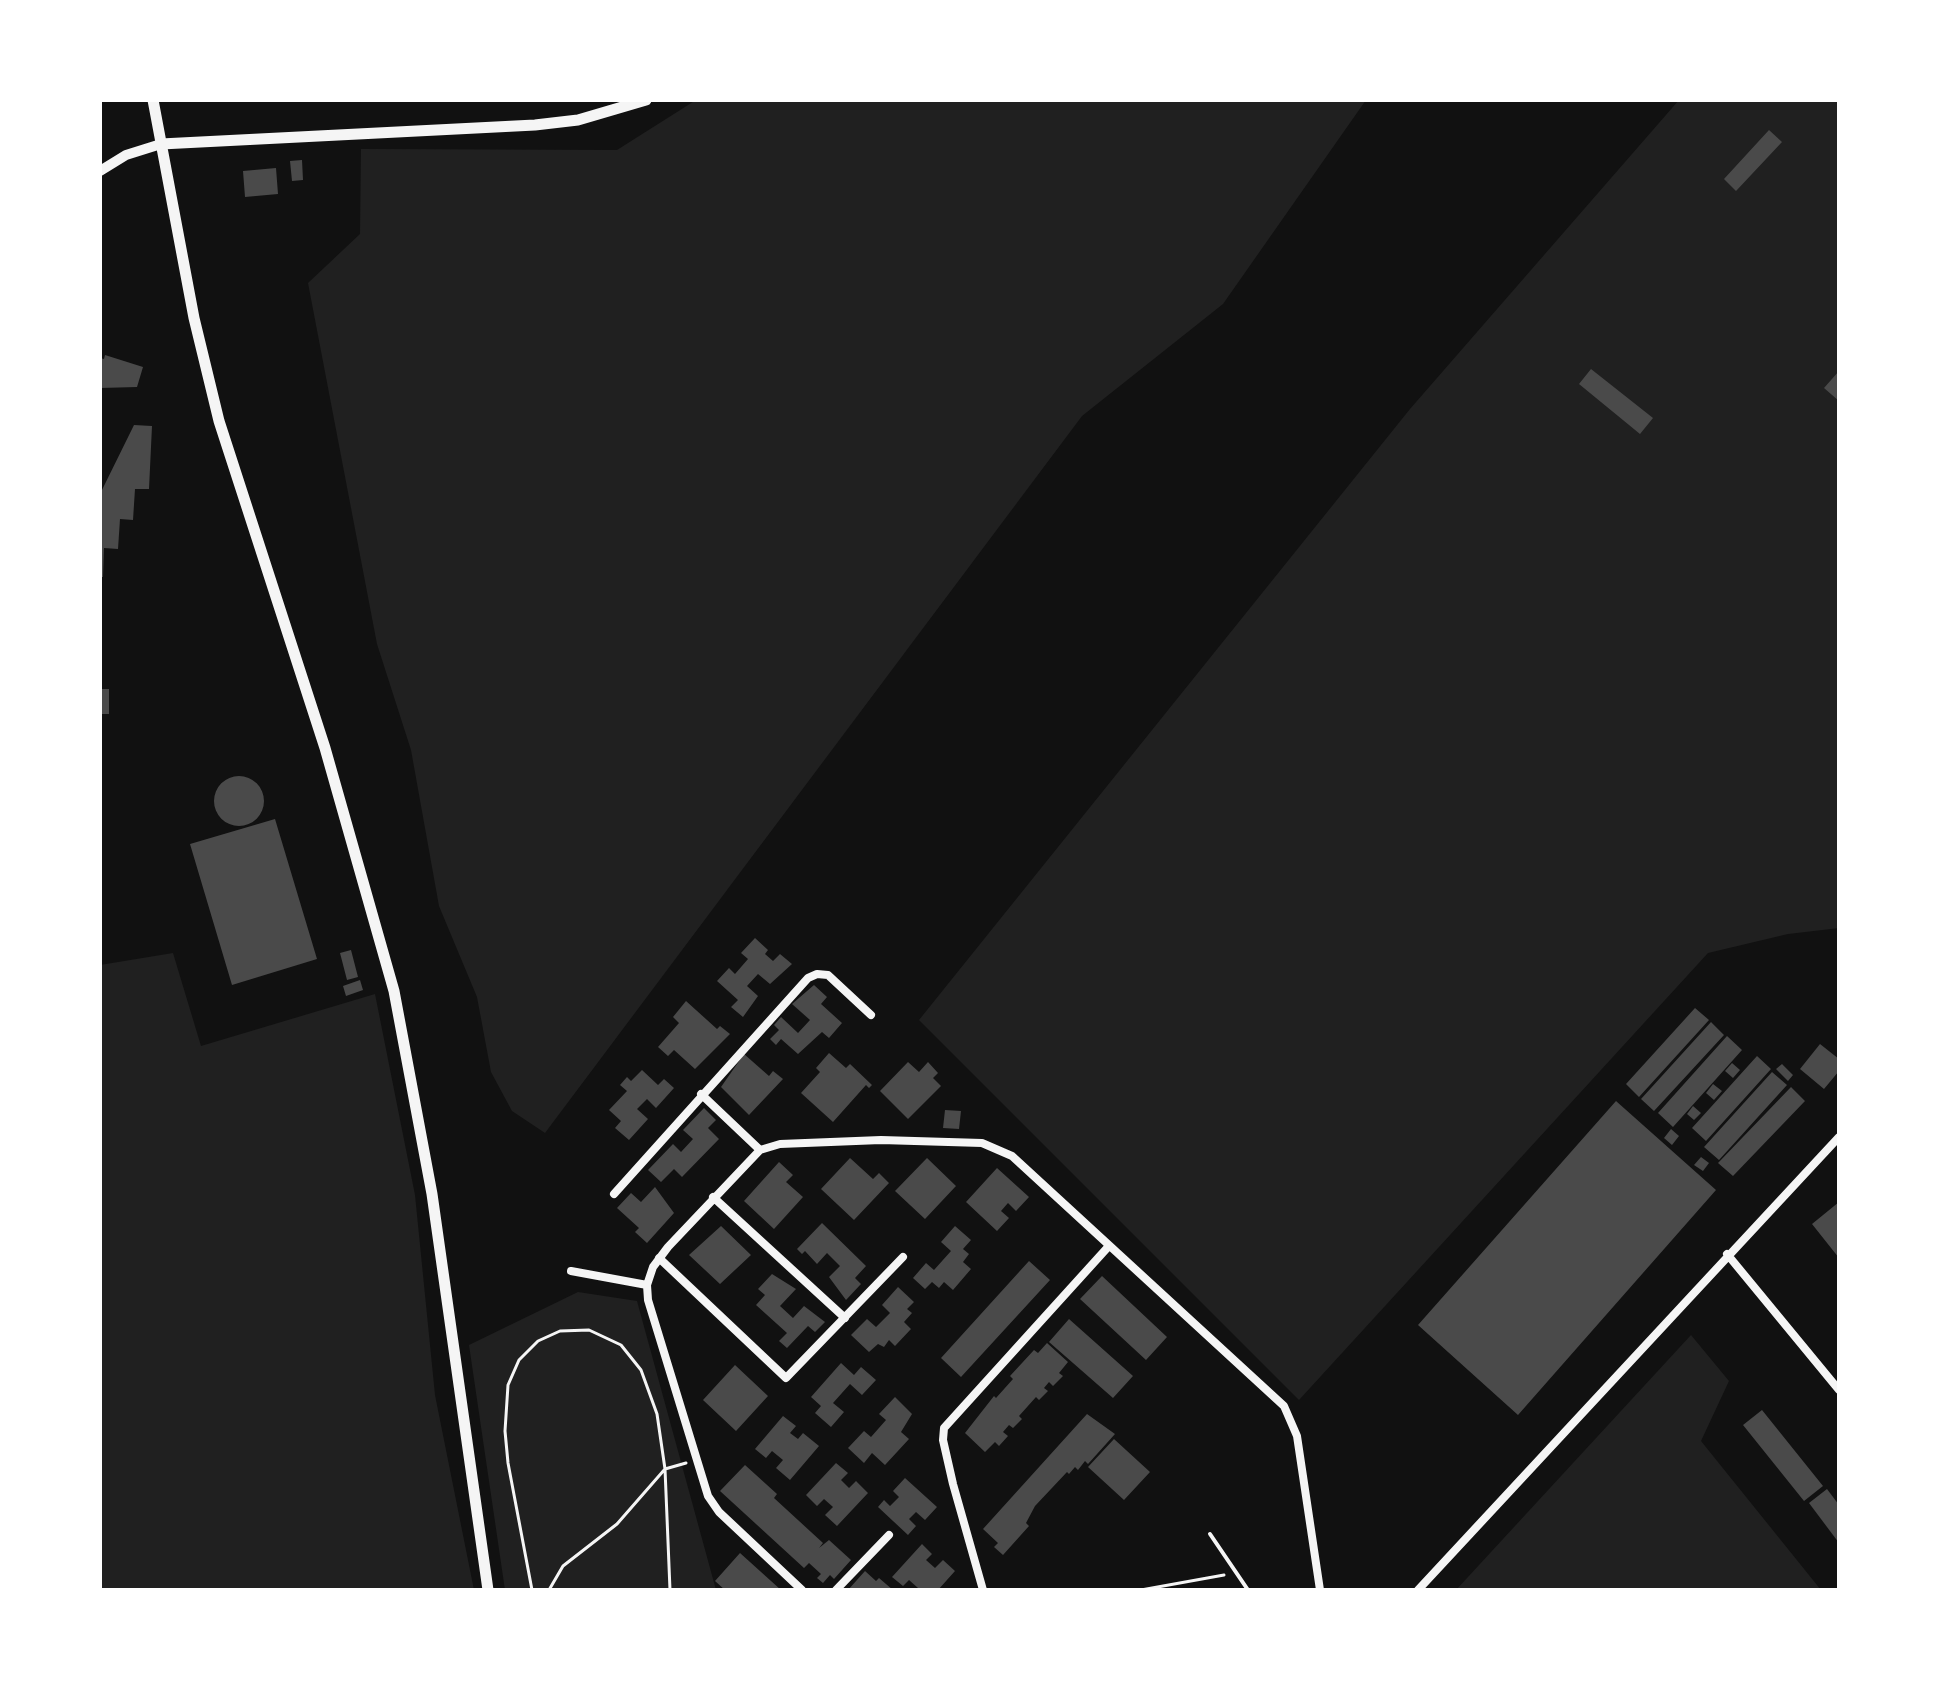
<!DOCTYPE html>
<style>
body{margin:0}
#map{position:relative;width:1939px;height:1690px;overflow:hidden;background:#111;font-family:"Asap Condensed",sans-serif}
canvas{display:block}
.frame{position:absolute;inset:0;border:102px solid #fff;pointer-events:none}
</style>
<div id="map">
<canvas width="1939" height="1690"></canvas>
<div class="frame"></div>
</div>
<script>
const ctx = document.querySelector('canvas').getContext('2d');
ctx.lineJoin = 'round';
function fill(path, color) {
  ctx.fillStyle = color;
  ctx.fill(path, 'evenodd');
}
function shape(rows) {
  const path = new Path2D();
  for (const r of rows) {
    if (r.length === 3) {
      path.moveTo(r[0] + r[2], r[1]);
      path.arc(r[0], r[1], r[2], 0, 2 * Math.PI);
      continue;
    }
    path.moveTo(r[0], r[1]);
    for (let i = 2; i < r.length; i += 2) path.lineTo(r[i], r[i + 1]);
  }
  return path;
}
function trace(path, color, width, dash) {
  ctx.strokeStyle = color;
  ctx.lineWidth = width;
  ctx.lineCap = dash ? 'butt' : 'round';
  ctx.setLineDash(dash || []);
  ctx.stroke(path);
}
fill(shape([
 [696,100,1366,100,1223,304,1082,416,545,1133,512,1111,491,1072,477,997,439,906,411,750,377,644,308,283,360,234,361,149,617,150],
 [1679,100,1839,100,1839,928,1788,934,1708,953,1299,1400,919,1020,1410,409],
 [173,953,201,1046,375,994,415,1195,435,1395,474,1590,100,1590,100,965],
 [578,1292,637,1301,716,1590,505,1590,469,1345],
 [1691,1335,1729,1381,1701,1441,1821,1590,1456,1590]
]), '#202020');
fill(shape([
 [1769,130,1782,142,1736,191,1724,179],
 [302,160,303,180,292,181,290,161],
 [276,168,278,194,245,197,243,171],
 [105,355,143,367,137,387,100,388,100,358,104,359],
 [1591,369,1653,418,1640,434,1579,384],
 [1839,371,1839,401,1824,388],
 [134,425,152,426,149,489,135,489,133,520,120,519,118,549,104,548,103,577,100,577,100,494],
 [100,689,109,689,109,714,100,714],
 [239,801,25],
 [275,819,317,959,232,985,190,844],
 [755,938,768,950,765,954,773,961,780,954,792,964,770,984,758,974,747,986,758,996,743,1017,731,1007,738,1000,717,981,729,968,735,974,748,959,741,953],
 [351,950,358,977,347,980,340,953],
 [360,980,363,990,346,996,343,986],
 [814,985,827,997,821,1004,842,1023,829,1038,822,1032,798,1054,781,1039,776,1045,770,1039,779,1030,774,1025,781,1017,798,1033,810,1020,792,1004],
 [686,1001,717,1029,720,1026,730,1034,695,1069,674,1050,668,1056,658,1047,679,1023,673,1017],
 [1695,1008,1709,1020,1639,1097,1626,1084],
 [1711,1022,1724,1035,1654,1111,1641,1099],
 [1727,1036,1742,1050,1673,1127,1658,1113],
 [1820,1044,1839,1059,1839,1071,1824,1089,1800,1069],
 [829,1053,846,1068,850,1064,872,1085,869,1088,866,1085,833,1122,801,1093,820,1072,816,1068],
 [744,1054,769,1076,773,1071,783,1079,749,1115,721,1087],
 [1757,1056,1771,1069,1706,1141,1692,1128],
 [908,1062,919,1072,928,1062,938,1073,933,1078,941,1086,908,1119,880,1091],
 [1732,1063,1740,1070,1733,1078,1725,1071],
 [1782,1064,1793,1075,1788,1081,1776,1069],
 [642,1070,658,1085,664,1079,674,1088,656,1108,647,1099,637,1109,648,1119,629,1140,615,1128,621,1121,609,1110,627,1091,620,1085,627,1077,631,1081],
 [1772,1072,1787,1085,1719,1160,1704,1147],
 [1713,1084,1722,1091,1714,1100,1706,1093],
 [1791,1087,1805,1101,1733,1176,1718,1163],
 [1616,1101,1716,1190,1518,1415,1418,1325],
 [1693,1106,1701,1113,1694,1120,1687,1114],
 [704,1108,716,1120,708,1128,719,1139,682,1177,674,1169,661,1182,648,1170,673,1144,681,1152,693,1139,683,1130],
 [945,1110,961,1111,959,1129,943,1128],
 [1671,1129,1679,1136,1672,1145,1664,1138],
 [1701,1157,1709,1163,1703,1171,1694,1165],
 [850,1158,873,1179,879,1173,889,1183,854,1220,821,1189],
 [927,1158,956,1186,925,1219,895,1191],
 [779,1162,793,1175,786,1182,803,1197,774,1229,744,1201],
 [997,1168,1029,1197,1016,1211,1008,1203,1001,1211,1009,1218,997,1231,966,1202],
 [655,1187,674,1213,647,1243,635,1232,639,1228,617,1208,631,1193,641,1202],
 [1839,1202,1839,1258,1812,1224],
 [822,1223,866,1266,855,1278,861,1284,846,1300,829,1277,840,1266,827,1253,817,1264,805,1251,802,1254,797,1249],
 [721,1226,751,1255,720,1284,689,1255],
 [955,1226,971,1240,963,1249,969,1254,963,1262,971,1269,953,1290,944,1282,939,1288,932,1282,925,1289,913,1278,926,1263,934,1270,951,1251,941,1242],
 [1029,1261,1050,1280,961,1377,941,1358],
 [772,1274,796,1289,780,1306,793,1318,804,1306,825,1322,815,1332,808,1326,787,1348,779,1341,787,1333,756,1305,765,1295,758,1289],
 [1102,1276,1167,1337,1146,1360,1080,1299],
 [898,1287,914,1302,907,1309,912,1313,904,1322,911,1329,895,1346,889,1340,884,1347,878,1344,869,1352,851,1335,867,1319,876,1327,890,1313,882,1305],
 [1069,1319,1133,1376,1113,1398,1049,1342],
 [1047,1343,1068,1362,1059,1373,1063,1376,1053,1386,1049,1382,1044,1388,1048,1391,1039,1400,1036,1397,1019,1416,1022,1419,1013,1428,1009,1425,1003,1432,1008,1436,999,1446,995,1442,985,1452,965,1433,994,1396,996,1398,1013,1379,1010,1376,1034,1350,1038,1353],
 [841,1363,854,1375,861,1367,876,1380,862,1395,850,1384,833,1403,844,1412,831,1427,815,1413,821,1406,811,1397],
 [735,1365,768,1396,736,1431,703,1400],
 [895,1397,912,1414,901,1432,909,1439,885,1465,872,1453,864,1463,848,1448,864,1431,871,1437,886,1420,879,1414],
 [1762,1410,1823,1486,1804,1501,1743,1425],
 [1087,1414,1115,1434,1088,1464,1085,1461,1078,1470,1075,1467,1069,1474,1067,1472,1035,1506,1026,1523,1029,1526,1003,1555,994,1547,998,1543,983,1529],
 [783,1416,796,1426,790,1433,798,1439,803,1433,819,1446,790,1480,776,1468,783,1460,772,1451,766,1458,755,1449],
 [1114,1439,1150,1472,1124,1500,1088,1467],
 [836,1463,848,1473,841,1480,849,1488,856,1481,868,1493,837,1526,825,1515,833,1507,824,1499,817,1506,806,1495],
 [745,1465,777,1494,774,1498,823,1543,819,1548,829,1540,851,1560,834,1579,830,1575,823,1583,817,1578,821,1574,809,1563,804,1568,720,1491],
 [905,1478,937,1507,925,1520,916,1512,909,1519,916,1526,908,1535,878,1507,884,1500,890,1506,899,1497,893,1491],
 [1827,1489,1839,1505,1839,1543,1809,1503],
 [922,1544,932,1554,926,1560,935,1568,943,1560,955,1571,938,1590,916,1590,918,1588,909,1580,903,1586,892,1577],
 [740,1553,781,1590,725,1590,715,1581],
 [865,1571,876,1581,879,1578,893,1590,848,1590]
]), '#4a4a4a');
trace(shape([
 [532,1590,508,1463,505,1431,508,1385,519,1360,538,1341,560,1331,589,1330,621,1345,641,1370,657,1414,665,1469,670,1590],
 [549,1590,563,1566,617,1524,665,1469,686,1463],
 [1141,1590,1224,1575]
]), '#f5f5f5', 3);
trace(shape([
 [1210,1534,1248,1590]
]), '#f5f5f5', 4);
trace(shape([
 [701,1094,760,1150],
 [614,1194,808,978,817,974,828,975,871,1015],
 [713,1197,845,1318],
 [1727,1254,1839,1390],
 [659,1258,786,1378,903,1257],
 [571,1271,647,1285],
 [802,1590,719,1512,708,1496,648,1300,647,1285,653,1267,668,1247,760,1150,780,1144,881,1140,982,1143,1012,1156,1284,1406,1297,1436,1320,1590],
 [836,1590,889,1535],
 [983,1590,953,1484,943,1440,944,1428,1108,1247],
 [1418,1590,1839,1137]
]), '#f5f5f5', 8);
trace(shape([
 [100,171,126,155,161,144]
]), '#f5f5f5', 10);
trace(shape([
 [153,100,194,318,219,421,325,748,394,991,432,1194,488,1590],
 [161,144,535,125,578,120,646,100]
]), '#f5f5f5', 11);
</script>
